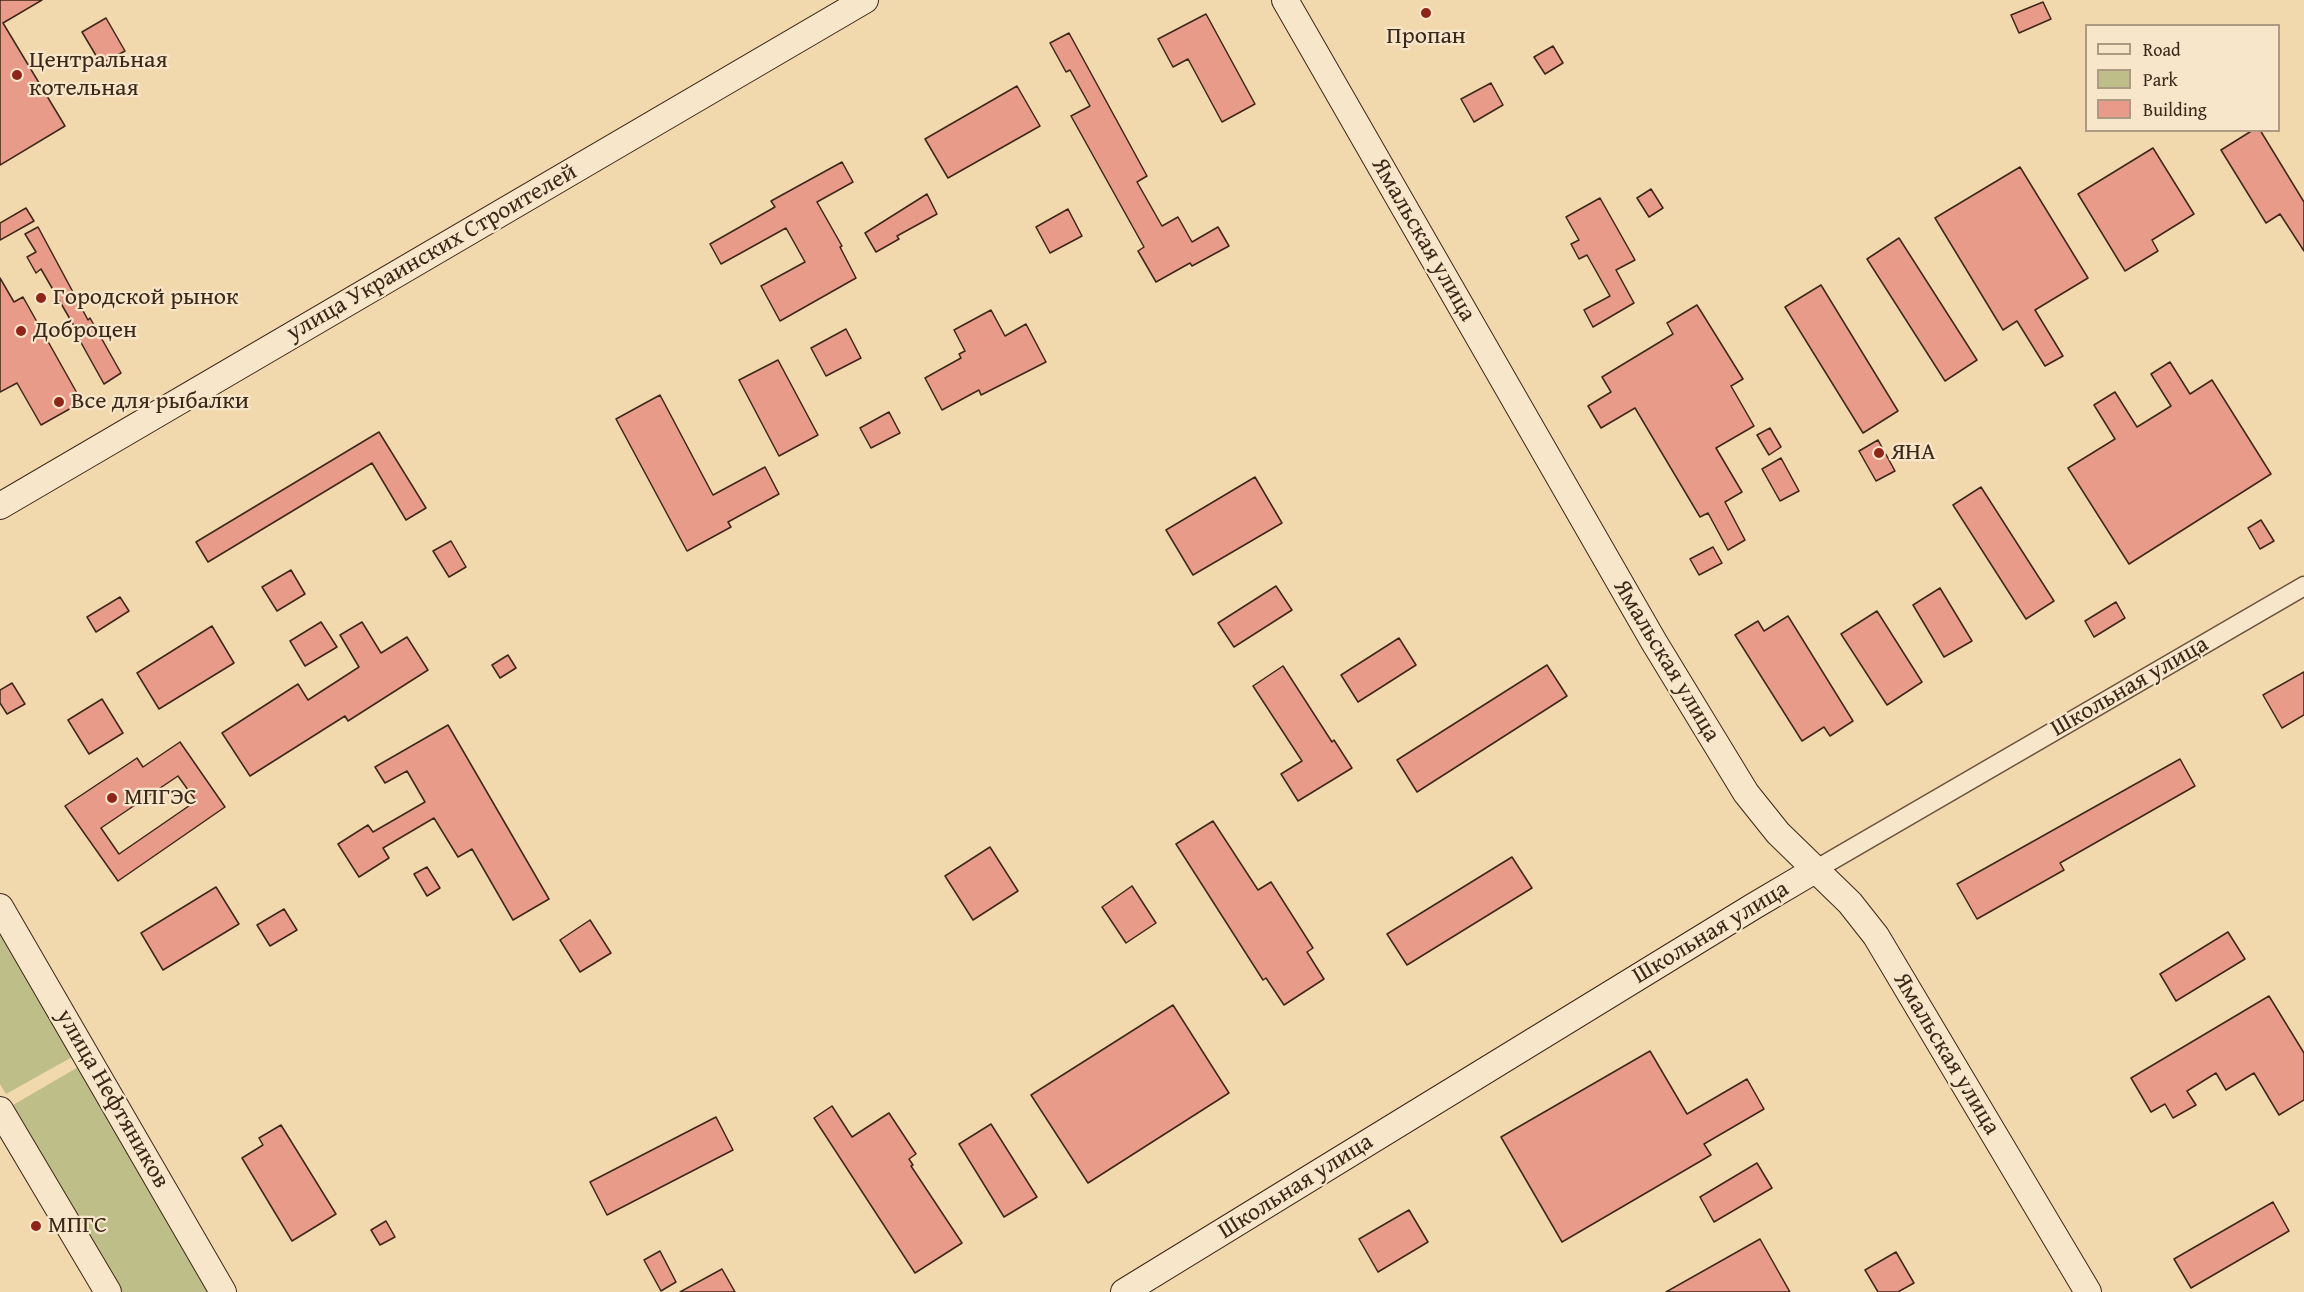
<!DOCTYPE html>
<meta charset="utf-8">
<style>
body{margin:0}
#map{position:relative;width:2304px;height:1292px;overflow:hidden;background:#f2d8ad;font-family:"Gentium Book Plus",serif}
canvas{display:block}
.legend{position:absolute;left:2085px;top:24px;width:195px;height:108px;box-sizing:border-box;background:#f7e6ca;border:2px solid #ac9a83;margin:0;padding:8px 10px;list-style:none;font-size:18px;color:#3c2719}
.legend li{display:flex;align-items:center;gap:12px;height:30px}
.legend b{width:30px;border:2px solid #ac9a83}
</style>
<div id="map">
<canvas width="2304" height="1292"></canvas>
<ul class="legend">
<li><b style="height:8px;background:#f7e6ca"></b>Road</li>
<li><b style="height:16px;background:#bdbe88"></b>Park</li>
<li><b style="height:16px;background:#e99b8a"></b>Building</li>
</ul>
</div>
<script>
const ctx = document.querySelector('canvas').getContext('2d');
ctx.lineJoin = 'round';
function fill(path, color) {
  ctx.fillStyle = color;
  ctx.fill(path, 'evenodd');
}
function shape(rows) {
  const path = new Path2D();
  for (const r of rows) {
    path.moveTo(r[0], r[1]);
    for (let i = 2; i < r.length; i += 2) path.lineTo(r[i], r[i + 1]);
  }
  return path;
}
function trace(path, color, width, dash) {
  ctx.strokeStyle = color;
  ctx.lineWidth = width;
  ctx.lineCap = dash ? 'butt' : 'round';
  ctx.setLineDash(dash || []);
  ctx.stroke(path);
}
function write(font, color, halo, rows, align = 'center') {
  ctx.font = font + ' "Gentium Book Plus",serif';
  ctx.lineWidth = 4.5;
  ctx.setLineDash([]);
  ctx.textBaseline = 'middle';
  ctx.strokeStyle = halo;
  ctx.fillStyle = color;
  for (const [text, x, y, turn = 0] of rows) {
    ctx.save();
    ctx.translate(x, y);
    ctx.rotate((+turn || 0) * Math.PI / 180);
    ctx.textAlign = isNaN(turn) ? turn : align;
    if (halo) ctx.strokeText(text, 0, 0);
    ctx.fillText(text, 0, 0);
    ctx.restore();
  }
}
fill(shape([
 [0,927,74,1056,6,1094,0,1084],
 [80,1066,211,1292,122,1292,13,1105]
]), '#bdbe88');
const building = shape([
 [0,0,42,0,3,23,65,126,0,165,0,0],
 [2043,2,2051,19,2019,33,2011,15,2043,2],
 [1206,14,1255,104,1222,122,1188,59,1173,67,1158,39,1206,14],
 [106,18,125,51,101,64,82,32,106,18],
 [1069,33,1147,176,1137,182,1162,226,1178,217,1192,242,1218,227,1229,246,1192,266,1190,263,1156,282,1138,251,1144,247,1071,116,1090,106,1070,70,1066,72,1050,43,1069,33],
 [1553,46,1563,63,1545,74,1534,57,1553,46],
 [1491,83,1503,105,1474,122,1461,99,1491,83],
 [1017,86,1040,126,948,178,925,139,1017,86],
 [2253,130,2260,130,2304,202,2304,251,2280,214,2266,223,2221,150,2253,130],
 [2153,148,2194,214,2152,240,2158,251,2125,271,2078,194,2153,148],
 [842,162,853,182,817,202,842,246,840,247,856,278,780,321,761,286,805,262,786,228,721,264,710,244,775,207,771,201,842,162],
 [2020,167,2088,278,2035,310,2063,356,2045,366,2017,321,2003,330,1935,218,2020,167],
 [1651,189,1663,208,1649,217,1637,198,1651,189],
 [927,194,937,214,897,236,899,239,876,252,865,233,927,194],
 [1600,198,1635,260,1616,270,1634,303,1593,327,1584,310,1610,296,1587,255,1579,259,1571,244,1579,240,1566,217,1600,198],
 [26,208,34,221,0,240,0,223,26,208],
 [1068,209,1082,236,1050,253,1036,227,1068,209],
 [38,227,88,320,90,318,121,373,104,384,79,339,81,338,41,269,36,273,27,257,36,252,25,234,38,227],
 [1899,238,1977,360,1945,381,1867,259,1899,238],
 [0,278,14,302,23,297,82,402,41,425,17,383,0,392,0,278],
 [1821,285,1898,411,1863,433,1785,307,1821,285],
 [1697,305,1743,379,1731,386,1754,426,1716,448,1742,492,1725,502,1745,540,1728,550,1708,513,1700,517,1635,408,1601,428,1588,406,1611,392,1602,377,1673,334,1667,323,1697,305],
 [991,310,1005,336,1026,324,1046,362,981,395,979,390,942,410,925,378,961,358,959,354,965,351,954,330,991,310],
 [846,329,861,358,826,376,811,348,846,329],
 [778,360,818,435,779,456,739,380,778,360],
 [2170,362,2190,394,2212,380,2271,474,2129,564,2068,468,2115,439,2094,405,2115,392,2137,427,2171,406,2151,374,2170,362],
 [660,395,713,495,765,467,779,494,728,522,731,527,687,551,616,419,660,395],
 [889,412,900,433,871,448,860,428,889,412],
 [1770,428,1781,447,1769,455,1757,435,1770,428],
 [379,432,426,508,406,520,372,463,208,562,196,542,379,432],
 [1878,440,1895,471,1876,481,1859,451,1878,440],
 [1781,458,1799,491,1780,501,1762,469,1781,458],
 [1255,477,1282,523,1193,575,1166,530,1255,477],
 [1981,487,2054,601,2026,619,1953,505,1981,487],
 [2261,520,2274,541,2260,549,2248,528,2261,520],
 [451,541,466,567,449,577,433,551,451,541],
 [1713,547,1722,563,1699,575,1690,559,1713,547],
 [291,570,305,594,277,611,262,587,291,570],
 [1276,586,1292,610,1234,647,1218,623,1276,586],
 [1940,588,1972,641,1944,657,1913,605,1940,588],
 [120,597,129,611,96,632,87,617,120,597],
 [2116,602,2125,618,2094,637,2085,621,2116,602],
 [1877,611,1922,682,1887,705,1841,634,1877,611],
 [1788,616,1853,721,1830,736,1824,727,1802,741,1735,635,1758,621,1764,631,1788,616],
 [321,622,337,647,305,666,290,641,321,622],
 [362,622,381,653,407,637,428,670,348,721,345,716,250,776,222,733,298,684,308,700,359,667,340,635,362,622],
 [212,626,234,663,159,709,137,673,212,626],
 [1399,638,1416,665,1358,702,1341,675,1399,638],
 [508,655,516,668,500,678,492,665,508,655],
 [1547,665,1567,696,1417,792,1397,760,1547,665],
 [1283,666,1332,742,1334,740,1352,768,1298,801,1281,774,1302,761,1253,686,1283,666],
 [2304,672,2304,715,2282,728,2263,695,2304,672],
 [12,683,25,704,7,714,0,703,0,690,12,683],
 [102,699,123,733,89,754,68,720,102,699],
 [448,725,549,899,513,920,472,849,458,857,434,818,383,848,389,858,359,877,338,844,368,825,373,832,425,802,407,771,385,783,375,767,448,725],
 [180,742,225,807,118,881,65,806,137,758,143,767,180,742],
 [178,776,196,801,119,854,101,828,178,776],
 [2180,759,2195,786,2060,863,2064,870,1977,919,1957,884,2180,759],
 [1213,821,1258,890,1271,882,1313,948,1307,952,1324,979,1284,1005,1266,978,1263,980,1176,844,1213,821],
 [990,847,1018,891,973,920,945,876,990,847],
 [1512,857,1532,888,1407,965,1387,934,1512,857],
 [427,867,440,888,427,896,414,874,427,867],
 [1132,886,1156,923,1126,943,1102,907,1132,886],
 [216,887,239,924,163,970,141,933,216,887],
 [284,909,297,930,270,946,257,925,284,909],
 [590,920,611,953,580,972,560,940,590,920],
 [2228,932,2245,959,2176,1001,2160,974,2228,932],
 [2269,996,2304,1053,2304,1100,2279,1115,2254,1073,2226,1090,2216,1073,2187,1091,2196,1105,2173,1118,2165,1104,2151,1112,2131,1078,2269,996],
 [1173,1005,1229,1093,1088,1183,1031,1095,1173,1005],
 [1650,1051,1687,1114,1747,1079,1764,1109,1704,1144,1711,1155,1562,1242,1501,1137,1650,1051],
 [832,1106,852,1137,889,1113,916,1154,909,1159,913,1165,911,1166,962,1243,915,1273,814,1118,832,1106],
 [716,1117,733,1150,607,1215,590,1182,716,1117],
 [991,1124,1037,1197,1004,1217,959,1144,991,1124],
 [281,1125,336,1214,292,1241,242,1158,263,1145,259,1138,281,1125],
 [1757,1163,1772,1188,1714,1222,1700,1197,1757,1163],
 [2273,1202,2289,1231,2191,1288,2174,1259,2273,1202],
 [1409,1210,1428,1242,1378,1272,1359,1239,1409,1210],
 [386,1221,395,1237,380,1245,371,1230,386,1221],
 [1760,1239,1790,1292,1666,1292,1760,1239],
 [660,1251,676,1282,661,1291,644,1260,660,1251],
 [1896,1252,1914,1283,1898,1292,1878,1292,1865,1270,1896,1252],
 [722,1269,735,1292,680,1292,722,1269]
]);
fill(building, '#e99b8a');
trace(building, '#3c2719', 1.5);
const street = shape([
 [1815,870,2304,586]
]);
const secondary = shape([
 [1285,0,1654,642,1746,793,1778,833,1850,903,1876,936,2088,1292],
 [0,506,865,0],
 [0,907,223,1292],
 [0,1110,108,1292],
 [1124,1292,1754,906,1815,870]
]);
trace(street, '#6a533e', 21);
trace(secondary, '#3c2719', 28);
trace(street, '#f7e6ca', 18);
trace(secondary, '#f7e6ca', 26);
for (const [x, y, r, color] of [
 [1426,13,6,"#8f2418"],
 [17,75,6,"#8f2418"],
 [41,298,6,"#8f2418"],
 [21,331,6,"#8f2418"],
 [59,402,6,"#8f2418"],
 [1879,453,6,"#8f2418"],
 [112,798,6,"#8f2418"],
 [36,1226,6,"#8f2418"]
]) {
  const dot = new Path2D();
  dot.arc(x, y, r, 0, 2 * Math.PI);
  ctx.fillStyle = color;
  ctx.fill(dot);
  trace(dot, '#f7e6ca', 2);
}
write('24px', '#3c2719', '#f7e6ca', [
 ["Пропан",1426,37,"center"],
 ["Центральная",29,61],
 ["котельная",29,89],
 ["Городской рынок",53,298],
 ["Доброцен",33,331],
 ["Все для рыбалки",71,402],
 ["ЯНА",1891,453],
 ["МПГЭС",124,798],
 ["МПГС",48,1226]
], 'left');
write('24px', '#3c2719', '#f7e6ca', [
 ["Ямальская улица",1423,240,60],
 ["улица Украинских Строителей",432,253,-30],
 ["Ямальская улица",1666,661,59],
 ["Школьная улица",2130,687,-30],
 ["Школьная улица",1711,933,-31],
 ["Ямальская улица",1946,1054,59],
 ["улица Нефтяников",112,1099,60],
 ["Школьная улица",1296,1187,-32]
]);
</script>
